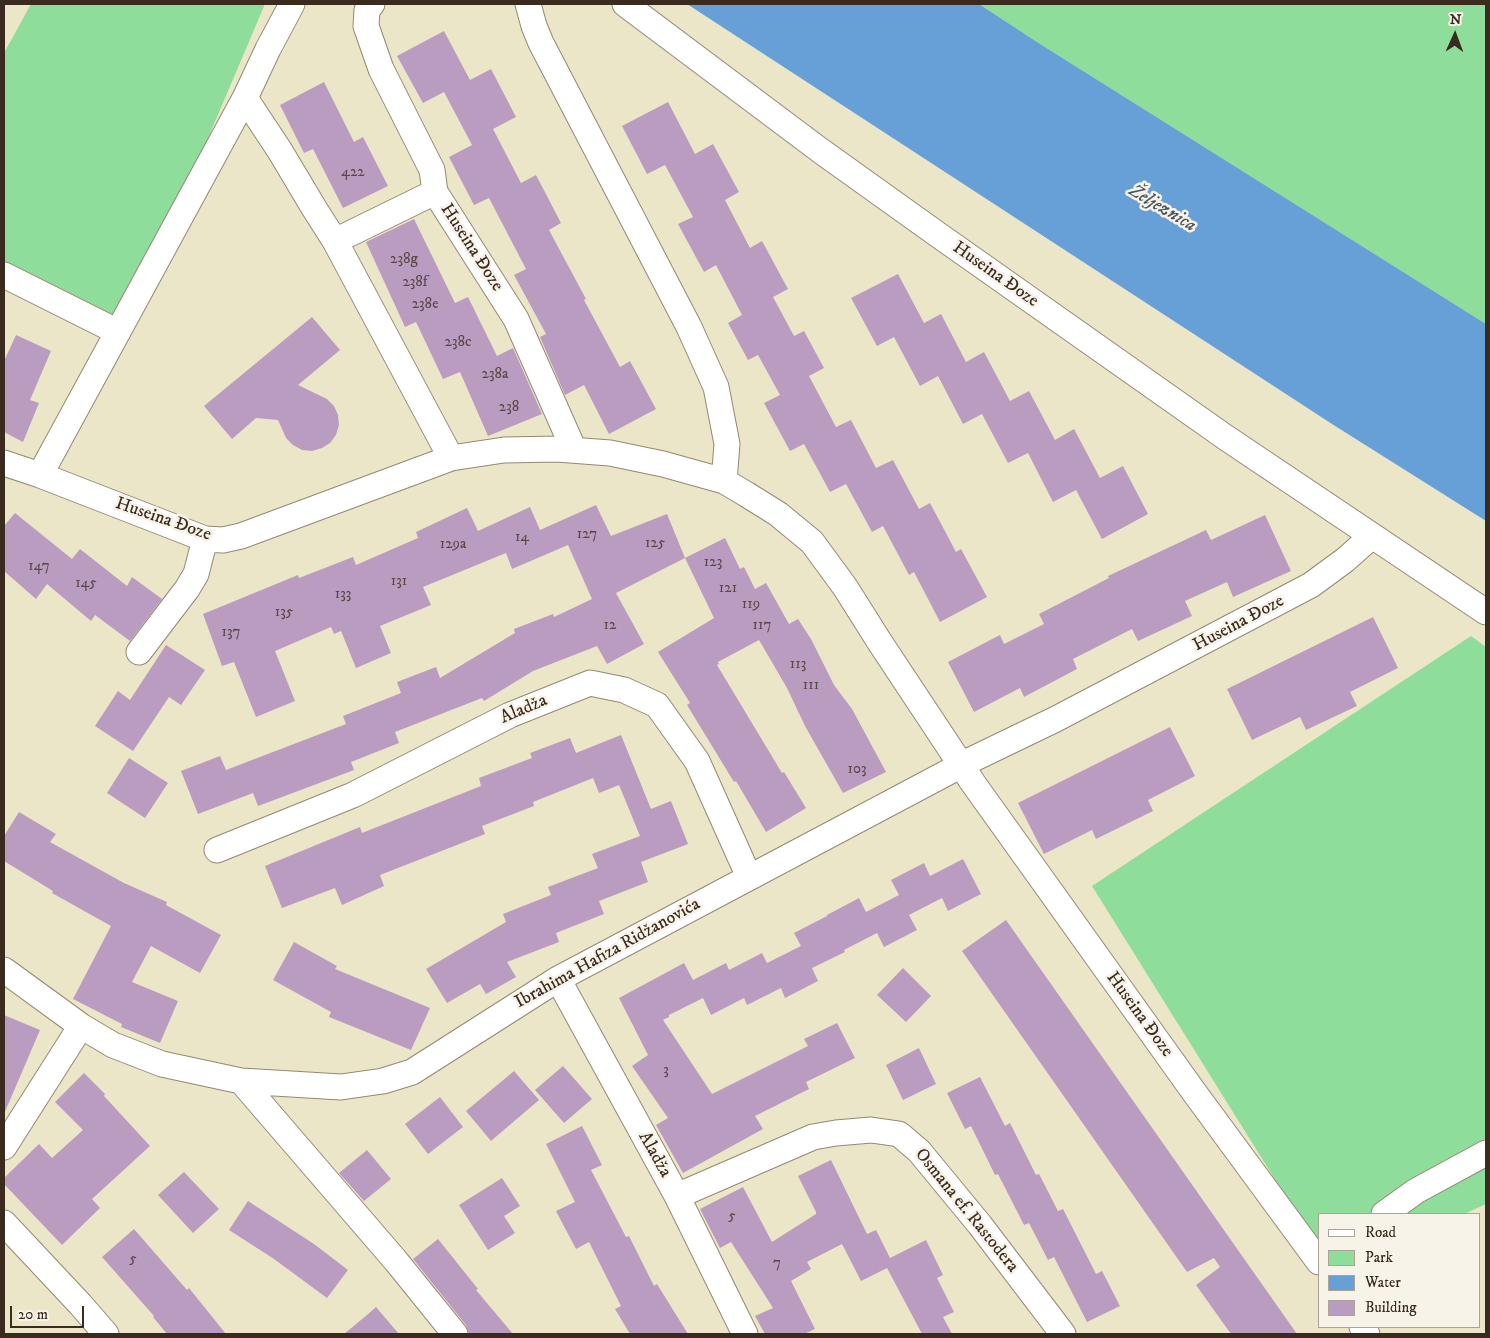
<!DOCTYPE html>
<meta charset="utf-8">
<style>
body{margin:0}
#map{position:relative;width:1490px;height:1338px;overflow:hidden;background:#ece6c9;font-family:"IM FELL DW Pica",serif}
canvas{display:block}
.frame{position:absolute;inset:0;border:5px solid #3b2a1e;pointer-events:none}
.legend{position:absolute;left:1318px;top:1213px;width:162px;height:115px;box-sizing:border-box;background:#f7f3e8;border:1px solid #aca397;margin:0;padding:6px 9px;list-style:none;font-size:15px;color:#3b2a1e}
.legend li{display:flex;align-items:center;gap:10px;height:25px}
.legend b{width:25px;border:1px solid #aca397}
.north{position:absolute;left:1430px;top:10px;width:50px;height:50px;-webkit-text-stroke:4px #f7f3e8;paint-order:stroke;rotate:2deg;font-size:14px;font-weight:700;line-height:20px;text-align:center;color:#3b2a1e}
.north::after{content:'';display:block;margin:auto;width:18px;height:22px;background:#3b2a1e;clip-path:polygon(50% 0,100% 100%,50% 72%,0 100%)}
.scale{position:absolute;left:10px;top:1306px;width:74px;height:22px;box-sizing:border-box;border:2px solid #3b2a1e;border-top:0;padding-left:6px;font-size:15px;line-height:18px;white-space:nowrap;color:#3b2a1e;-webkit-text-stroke:4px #f7f3e8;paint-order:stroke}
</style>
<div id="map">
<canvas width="1490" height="1338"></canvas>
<div class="frame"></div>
<ul class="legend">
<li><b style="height:6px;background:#fff"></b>Road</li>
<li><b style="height:14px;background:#8edd9b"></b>Park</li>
<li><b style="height:14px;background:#67a0d6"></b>Water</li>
<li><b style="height:14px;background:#ba9cc0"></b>Building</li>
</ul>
<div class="north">N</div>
<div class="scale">20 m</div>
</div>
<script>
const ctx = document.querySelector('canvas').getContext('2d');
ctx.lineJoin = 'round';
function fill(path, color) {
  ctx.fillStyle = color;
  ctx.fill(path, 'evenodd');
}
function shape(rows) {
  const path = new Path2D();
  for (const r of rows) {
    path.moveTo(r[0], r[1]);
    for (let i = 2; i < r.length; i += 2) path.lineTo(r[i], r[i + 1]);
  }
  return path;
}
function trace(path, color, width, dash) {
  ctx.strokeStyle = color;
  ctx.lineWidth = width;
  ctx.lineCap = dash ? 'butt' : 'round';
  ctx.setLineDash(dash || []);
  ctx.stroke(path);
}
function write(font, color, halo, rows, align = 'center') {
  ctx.font = font + ' "IM FELL DW Pica",serif';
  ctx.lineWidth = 5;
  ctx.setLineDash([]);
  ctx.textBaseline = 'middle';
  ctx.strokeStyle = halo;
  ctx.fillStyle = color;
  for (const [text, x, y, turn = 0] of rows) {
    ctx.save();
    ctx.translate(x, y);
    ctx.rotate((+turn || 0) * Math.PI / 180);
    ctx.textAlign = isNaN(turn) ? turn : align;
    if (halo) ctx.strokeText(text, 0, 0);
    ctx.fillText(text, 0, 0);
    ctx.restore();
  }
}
fill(shape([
 [31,4,265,4,129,324,4,265,4,53],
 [979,4,1486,4,1486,324,1037,42],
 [1471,636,1486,647,1486,1204,1464,1214,1319,1214,1319,1250,1092,886]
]), '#8edd9b');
fill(shape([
 [687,4,979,4,1037,42,1486,324,1486,521,1332,424]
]), '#67a0d6');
fill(shape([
 [444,31,470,80,491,69,516,117,493,129,521,183,536,175,561,223,549,230,586,299,584,300,620,367,630,361,656,409,609,434,584,385,565,395,540,337,546,334,514,275,526,269,489,198,474,205,449,157,472,145,444,92,423,103,397,56],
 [324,82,354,142,363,137,388,186,343,208,313,149,304,153,280,105],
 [668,102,695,154,713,144,739,192,725,200,750,248,762,241,788,289,773,297,794,336,804,331,824,368,809,376,836,427,851,420,876,468,893,460,919,509,930,503,956,552,961,549,987,597,940,622,914,572,909,575,883,526,872,532,846,484,830,492,804,444,790,451,764,403,780,395,758,355,748,360,728,323,742,315,716,265,704,272,678,224,693,217,665,165,647,174,622,126],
 [414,219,455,303,468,297,497,356,513,348,542,414,488,436,460,372,443,379,416,322,405,327,366,242],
 [898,274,924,323,941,314,966,362,984,352,1010,401,1029,391,1055,440,1074,429,1100,478,1123,466,1148,514,1102,539,1076,490,1053,502,1028,453,1008,463,982,414,963,424,938,376,920,386,894,337,877,346,851,298],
 [312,317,340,350,298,385,327,399,334,406,338,415,339,425,336,435,330,443,322,448,312,451,302,450,293,445,286,438,278,420,256,418,232,439,204,406],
 [16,335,51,351,30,400,39,403,23,442,4,432,4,361],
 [596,505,611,536,667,514,685,558,725,538,740,569,744,567,755,589,766,583,789,624,798,619,811,639,834,685,852,709,886,772,843,793,805,726,787,688,759,640,718,662,719,664,717,665,782,773,784,772,806,808,766,832,736,781,734,782,687,705,690,703,658,652,714,618,685,558,616,593,644,644,607,664,597,646,533,671,484,701,482,698,395,732,399,743,351,762,354,770,258,806,253,793,198,814,181,771,220,756,226,770,346,724,343,716,401,693,397,682,436,667,440,678,515,633,514,629,553,614,554,617,592,599,568,545,512,569,506,553,423,587,431,605,380,626,391,653,356,668,341,631,334,634,331,627,275,651,295,701,256,717,234,662,222,666,203,614,298,575,299,578,353,557,356,565,418,538,416,532,467,508,478,531,530,507,540,530],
 [15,513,72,559,80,549,127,586,132,577,162,599,130,641,95,615,91,621,47,584,36,599,4,571,4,526],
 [1265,515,1291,571,1233,597,1227,582,1185,601,1192,616,1138,641,1132,629,1073,659,1077,669,1024,697,1020,688,974,712,948,662,1000,635,1004,644,1044,624,1039,614,1109,578,1108,576,1206,530,1211,540],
 [1373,617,1398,668,1350,692,1357,706,1306,730,1300,717,1252,740,1227,689],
 [166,645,205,670,181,705,169,697,133,751,95,726,118,691,130,700],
 [1170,727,1195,776,1148,800,1153,811,1096,839,1092,830,1044,854,1018,803],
 [621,735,651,809,671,801,688,844,641,862,648,882,599,901,604,914,556,933,559,942,507,962,516,977,486,994,480,984,447,1003,426,969,506,922,503,914,551,895,548,887,598,868,592,854,640,836,619,785,599,793,593,778,533,802,534,806,482,826,485,834,380,875,384,886,342,905,335,888,282,908,265,866,360,827,362,833,481,786,479,778,532,758,530,753,570,738,576,753],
 [129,758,168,783,145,818,107,793],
 [19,812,56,834,50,842,124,883,167,902,166,905,221,935,200,973,151,946,132,982,178,1001,160,1043,121,1027,122,1024,73,999,111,926,52,893,53,891,4,861,4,836],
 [963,859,981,894,948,911,942,898,909,915,917,930,884,947,877,933,844,950,845,952,812,968,818,981,785,998,781,988,747,1005,744,998,711,1015,703,998,669,1015,669,1017,663,1020,712,1094,808,1046,804,1039,837,1023,855,1058,806,1082,809,1089,755,1116,763,1129,683,1173,656,1125,668,1118,632,1066,648,1055,619,998,684,963,693,980,726,963,729,970,762,953,767,963,801,946,794,933,827,916,827,915,859,898,866,912,899,895,891,880,924,863,930,876],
 [1006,920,1297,1334,1231,1334,1196,1285,1220,1267,1214,1258,1187,1272,962,951],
 [294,942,337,966,335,969,430,1008,411,1050,329,1017,331,1012,273,980],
 [903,968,931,996,906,1022,877,995],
 [4,1015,40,1030,4,1114],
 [919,1048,936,1084,903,1100,886,1065],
 [563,1066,592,1099,564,1123,535,1090],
 [514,1071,539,1100,491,1141,466,1111],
 [84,1073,105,1094,104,1096,150,1146,92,1199,100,1208,62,1245,4,1184,4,1178,39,1144,52,1158,83,1130,55,1102],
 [980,1077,1005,1126,1010,1123,1036,1175,1039,1174,1058,1211,1063,1209,1096,1274,1102,1271,1120,1306,1087,1322,1054,1257,1048,1260,1029,1223,1024,1225,998,1174,995,1175,971,1126,965,1129,947,1093],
 [440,1097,463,1127,428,1154,405,1124],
 [582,1126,602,1165,591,1170,626,1237,629,1236,654,1286,657,1284,688,1334,630,1334,615,1309,621,1306,589,1242,576,1249,556,1211,575,1202,546,1144],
 [367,1150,391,1179,364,1201,339,1173],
 [831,1160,867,1234,876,1230,890,1258,926,1240,943,1275,937,1278,954,1312,943,1317,952,1334,922,1334,887,1268,861,1281,842,1244,807,1262,811,1269,791,1281,815,1329,804,1334,765,1334,755,1316,773,1308,731,1242,720,1248,700,1209,743,1187,772,1242,816,1214,816,1212,798,1176],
 [184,1172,219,1209,193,1233,158,1195],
 [502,1178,520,1206,504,1216,515,1233,488,1250,459,1205],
 [248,1201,314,1244,348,1270,327,1298,274,1259,229,1230],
 [134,1229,187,1290,189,1288,226,1334,167,1334,153,1317,154,1316,102,1257],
 [438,1239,478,1289,476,1290,513,1334,469,1334,466,1325,413,1259],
 [376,1307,399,1334,344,1334,367,1315]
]), '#ba9cc0');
const minor = shape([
 [372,4,367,10,366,26,381,69,432,170,435,192,516,319,574,450],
 [528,4,534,26,541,43,689,327,716,387,727,444,724,481],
 [625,4,821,151,937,234,1225,437,1486,612],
 [245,98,280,151,314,208,335,241,451,458],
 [335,241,435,192],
 [4,275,118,332],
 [4,463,40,475,205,539,223,540,241,536,451,458,504,450,557,449,610,453,663,464,724,481,746,494,778,514,812,542,845,587,879,641,973,783,1194,1092,1319,1262],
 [40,475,245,98,268,49,292,4],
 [139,652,187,589,196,574,205,539],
 [217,850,353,795,510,715,590,683,624,690,657,705,697,761,749,877],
 [4,970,81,1026,113,1045,162,1064,241,1081,341,1087,383,1081,412,1072,558,979,971,760,1056,719,1311,585,1345,560,1372,536],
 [558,979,677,1196,745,1334],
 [241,1081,396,1261,455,1334],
 [4,1147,81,1026],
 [677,1196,813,1137,836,1133,871,1130,899,1134,919,1151,980,1225,1063,1334],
 [1384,1214,1416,1191,1486,1153],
 [4,1223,80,1304,106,1334],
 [1362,1327,1367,1334]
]);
trace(minor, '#948874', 27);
trace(minor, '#fff', 25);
write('15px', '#5b4646', null, [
 ["422",353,173],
 ["238g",404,260],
 ["238f",415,283],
 ["238e",425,305],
 ["238c",458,343],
 ["238a",495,375],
 ["238",509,408],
 ["127",587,535],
 ["14",522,538],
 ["125",655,544],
 ["129a",453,545],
 ["123",713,563],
 ["147",39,567],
 ["131",399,582],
 ["145",86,584],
 ["121",728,589],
 ["133",343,595],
 ["119",751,605],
 ["135",284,613],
 ["12",610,626],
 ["117",762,626],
 ["137",231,633],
 ["113",798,665],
 ["111",811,686],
 ["103",857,770],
 ["3",666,1071],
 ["5",732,1217],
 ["5",133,1260],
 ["7",777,1264]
]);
write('18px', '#3b2a1e', '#f7f3e8', [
 ["Huseina Đoze",471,248,57],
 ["Huseina Đoze",995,275,35],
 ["Huseina Đoze",163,520,19],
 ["Huseina Đoze",1239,624,-28],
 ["Aladža",524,710,-23],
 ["Ibrahima Hafiza Ridžanovića",608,954,-29],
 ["Huseina Đoze",1139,1015,54],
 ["Aladža",654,1155,61],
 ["Osmana ef. Rastodera",966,1211,51]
]);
write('italic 19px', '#4a535e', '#f7f3e8', [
 ["Željeznica",1162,209,31]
]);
</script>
